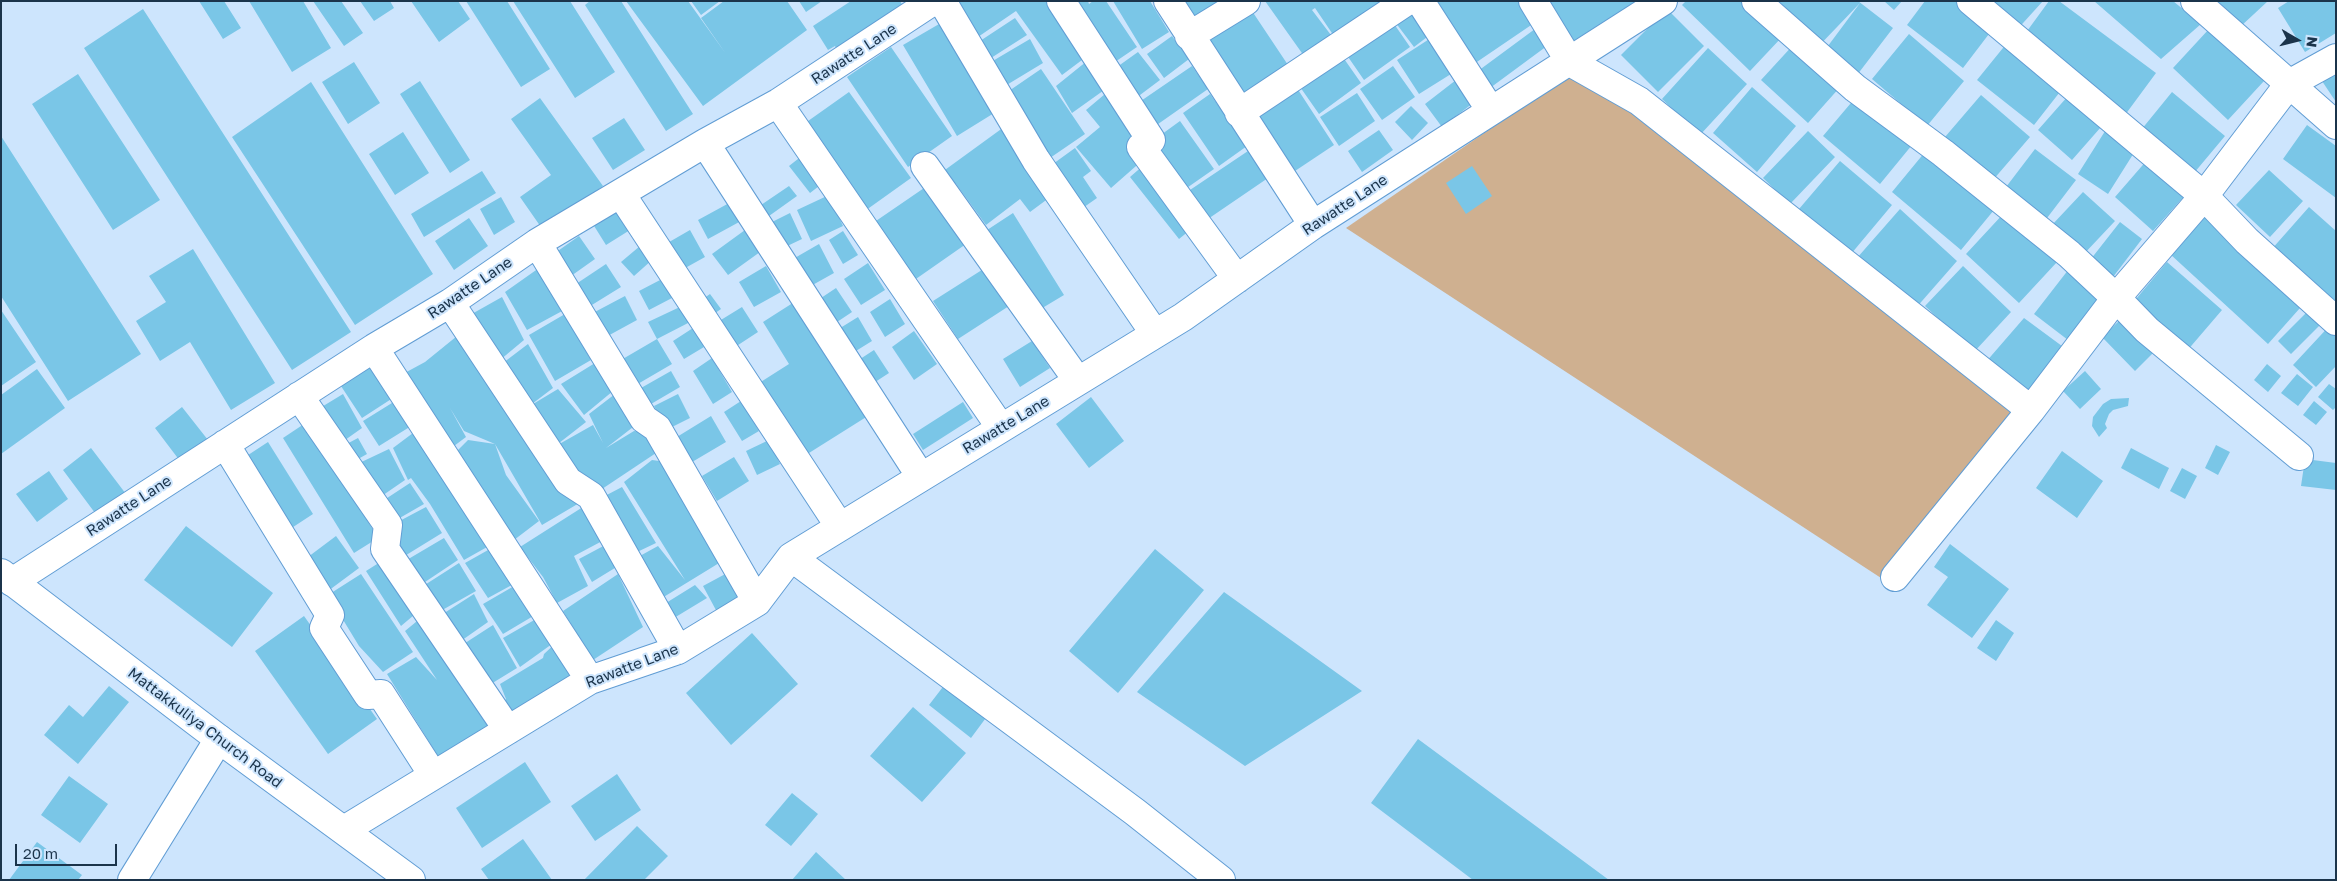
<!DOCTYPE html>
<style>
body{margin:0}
#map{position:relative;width:2337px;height:881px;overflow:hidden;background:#cde5fd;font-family:"Golos Text",sans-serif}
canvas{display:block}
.frame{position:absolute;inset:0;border:2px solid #1b344b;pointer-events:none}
.north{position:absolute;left:2272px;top:15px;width:50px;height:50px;-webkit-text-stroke:4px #cde5fd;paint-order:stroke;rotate:98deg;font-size:14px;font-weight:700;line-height:20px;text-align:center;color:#1b344b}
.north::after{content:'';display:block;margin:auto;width:18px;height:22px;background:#1b344b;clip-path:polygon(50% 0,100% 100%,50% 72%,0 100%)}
.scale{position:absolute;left:15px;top:844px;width:102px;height:22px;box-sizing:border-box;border:2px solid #1b344b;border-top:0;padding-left:6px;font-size:15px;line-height:18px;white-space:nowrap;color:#1b344b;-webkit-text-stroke:4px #cde5fd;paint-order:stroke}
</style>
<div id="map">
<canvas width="2337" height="881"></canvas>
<div class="frame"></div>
<div class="north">N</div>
<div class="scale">20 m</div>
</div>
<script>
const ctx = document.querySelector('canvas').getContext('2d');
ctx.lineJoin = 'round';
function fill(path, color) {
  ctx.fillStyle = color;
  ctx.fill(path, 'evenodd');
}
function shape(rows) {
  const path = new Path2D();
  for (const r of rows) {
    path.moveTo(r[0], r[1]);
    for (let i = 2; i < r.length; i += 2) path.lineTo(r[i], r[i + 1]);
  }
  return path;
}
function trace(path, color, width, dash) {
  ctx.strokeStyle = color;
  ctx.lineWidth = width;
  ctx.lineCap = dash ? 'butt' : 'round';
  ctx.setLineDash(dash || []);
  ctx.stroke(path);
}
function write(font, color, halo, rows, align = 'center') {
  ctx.font = font + ' "Golos Text",sans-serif';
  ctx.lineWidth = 4;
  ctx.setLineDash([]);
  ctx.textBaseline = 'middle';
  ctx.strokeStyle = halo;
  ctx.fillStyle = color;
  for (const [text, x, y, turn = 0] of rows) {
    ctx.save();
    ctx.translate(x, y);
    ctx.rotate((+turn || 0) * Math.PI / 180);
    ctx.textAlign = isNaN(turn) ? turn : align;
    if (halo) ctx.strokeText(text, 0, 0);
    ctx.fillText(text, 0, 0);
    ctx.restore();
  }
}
fill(shape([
 [1583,65,2014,412,1881,578,1346,228]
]), '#cfb090');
fill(shape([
 [199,1,224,1,241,28,223,39],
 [249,1,303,1,331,48,292,72],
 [313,1,341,1,363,33,344,46],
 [360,1,390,1,394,8,374,21],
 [411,1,458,1,470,19,439,42],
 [466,1,507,1,550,69,521,87],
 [513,1,570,1,615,72,575,98],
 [590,1,621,1,693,114,666,131,585,5],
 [626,1,688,1,726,54,701,18,724,1,787,1,807,30,703,106],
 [691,1,720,1,701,15],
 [799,1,822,1,806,12],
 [851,1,900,1,903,6,839,54,835,46,828,50,813,26],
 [949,1,1048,1,1086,57,1062,75,1016,11,975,39],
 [1066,1,1088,1,1089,4,1093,1,1106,1,1137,47,1109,66],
 [1113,1,1150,1,1169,32,1142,49],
 [1173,1,1235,1,1192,30],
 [1265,1,1397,1,1338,42,1315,8,1312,10,1337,43,1309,63],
 [1423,1,1533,1,1543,17,1468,68],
 [1536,1,1637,1,1564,47],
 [1686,1,1745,1,1782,37,1750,71,1682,5],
 [1769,1,1858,1,1893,28,1854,79,1822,54,1860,3,1814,51],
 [1884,1,1902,1,1894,10],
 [1925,1,1955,1,1992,30,1963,68,1907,25],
 [1979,1,2043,1,2014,33],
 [2049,1,2059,1,2156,73,2125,115,2022,38],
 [2094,1,2173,1,2201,24,2161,59],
 [2206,1,2268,1,2240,27],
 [2289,1,2336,1,2336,33,2305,52,2278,8],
 [1413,2,1435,31,1414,47,1392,18],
 [1248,5,1292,71,1245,102,1202,36],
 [143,9,351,332,292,370,84,48],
 [1667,9,1704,46,1658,92,1621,55],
 [1015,18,1027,35,991,58,980,41],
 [1390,18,1410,47,1364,80,1344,51],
 [946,20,999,110,957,136,903,45],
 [1539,26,1551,43,1490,88,1478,71],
 [2209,29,2264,81,2228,120,2173,68],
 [1437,34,1459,69,1419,94,1397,60],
 [1909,34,1964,81,1927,126,1872,79],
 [1172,36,1189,59,1164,78,1147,54],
 [1030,39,1043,63,1005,86,991,62],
 [1795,43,1841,86,1808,123,1761,80],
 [2007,43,2063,88,2034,125,1977,80],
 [891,47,952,136,908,167,847,77],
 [1708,48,1747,84,1700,135,1662,99],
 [1138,52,1160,80,1132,101,1110,72],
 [1340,53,1361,83,1319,114,1298,84],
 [1087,61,1107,88,1072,113,1056,86],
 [354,62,380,103,348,124,322,82],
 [1192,66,1208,89,1151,129,1135,105],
 [1393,66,1415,97,1382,120,1360,89],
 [1041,69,1085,134,1047,160,1003,95],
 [2336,72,2336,102,2322,81],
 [78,74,160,200,113,230,32,104],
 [1456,80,1473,103,1442,127,1425,104],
 [420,81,470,160,450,173,400,94],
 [311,82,433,274,355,325,232,137],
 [1293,82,1334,145,1292,173,1251,110],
 [1752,87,1796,126,1757,172,1713,133],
 [849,92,911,178,862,213,801,126],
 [2172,92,2225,136,2189,179,2137,135],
 [1357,93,1375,121,1339,146,1320,117],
 [1105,94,1145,141,1144,159,1111,188,1076,147,1100,127,1086,110],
 [1210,94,1247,146,1219,166,1183,113],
 [1981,95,2030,137,1993,180,1945,137],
 [2068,96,2101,127,2072,160,2038,130],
 [1856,97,1912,145,1880,184,1823,136],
 [540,98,603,186,543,230,520,197,551,175,511,119],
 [1411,106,1428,123,1412,140,1395,122],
 [624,118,645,150,613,170,592,138],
 [1180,121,1214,169,1181,192,1147,145],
 [2307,125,2336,146,2336,198,2283,159],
 [1004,127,1053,195,1030,212,1020,199,986,225,956,184,949,189,938,175],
 [2107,128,2137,148,2108,194,2078,174],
 [1379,130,1393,150,1362,172,1348,151],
 [1808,131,1835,157,1790,204,1763,178],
 [403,132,429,173,395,195,369,154],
 [1,136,141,354,68,401,1,296],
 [1075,148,1091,171,1083,177,1097,198,1077,212,1046,169],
 [2035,149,2076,180,2044,222,2003,191],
 [1248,151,1268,178,1205,221,1187,192],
 [1925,152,1994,210,1961,250,1892,192],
 [803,155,823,183,810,193,789,166],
 [2148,159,2187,193,2153,231,2115,197],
 [1840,161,1892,205,1851,254,1799,209],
 [1145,164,1195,226,1179,239,1130,177],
 [1472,166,1492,196,1466,214,1446,183],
 [2269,170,2303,201,2270,237,2236,205],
 [482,171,496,193,424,237,411,214],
 [789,186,797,196,769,216,761,205],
 [927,186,966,244,913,281,873,223],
 [2083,192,2115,221,2083,255,2051,226],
 [829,195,843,226,811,241,797,210],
 [501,197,515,222,494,235,480,209],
 [731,202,741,221,708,239,698,220],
 [615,206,630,230,606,245,591,221],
 [2309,207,2336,231,2336,308,2271,250],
 [1900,209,1957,261,1915,309,1857,258],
 [2212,209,2308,299,2268,344,2170,254],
 [790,213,802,239,783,248,770,223],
 [1013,213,1064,295,1034,313,984,232],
 [2004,213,2057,262,2019,303,1966,254],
 [469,218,488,246,454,270,435,241],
 [2120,222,2142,239,2110,281,2087,264],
 [690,230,705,257,678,272,664,245],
 [745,230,760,252,728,275,712,254],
 [843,231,858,255,843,264,829,240],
 [579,236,595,259,571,276,555,253],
 [819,244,834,273,809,287,793,259],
 [640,246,652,260,634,276,621,262],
 [193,249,275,383,231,410,190,342,160,361,136,321,166,302,149,276],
 [2167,262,2222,310,2186,352,2131,305],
 [868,263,885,290,861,305,844,279],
 [606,264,621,287,587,308,573,286],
 [2072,265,2105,291,2068,340,2034,314],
 [766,266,781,292,754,307,739,282],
 [1963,266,2011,312,1974,352,1925,306],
 [539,268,564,310,527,330,505,292],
 [985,268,1009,306,958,339,933,301],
 [662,279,672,298,649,310,639,291],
 [836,288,852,312,834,324,818,300],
 [710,294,721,309,708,318,697,303],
 [625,296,637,320,604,338,591,314],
 [502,297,524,340,500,360,470,315],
 [2321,298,2334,311,2291,354,2278,341],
 [799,299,871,414,801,458,756,385,789,364,763,322],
 [890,299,905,324,885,337,870,312],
 [682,306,690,322,657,339,648,322],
 [742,307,758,332,732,349,716,323],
 [1,310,36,362,1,386],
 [565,314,591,360,555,381,529,335],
 [858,317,872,341,851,354,837,330],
 [2024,318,2066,349,2027,391,1985,363],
 [2120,320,2153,353,2135,371,2102,337],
 [2333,322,2336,325,2336,366,2316,387,2293,365],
 [693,328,704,347,684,359,673,341],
 [914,331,937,364,914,380,892,347],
 [462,332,581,502,542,525,495,444,464,431,450,408,466,437,450,449,401,375,425,362],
 [657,339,672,364,636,385,621,360],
 [1032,341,1050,368,1020,387,1003,359],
 [528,344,553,388,528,407,558,389,586,422,554,447,499,366],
 [874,350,889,373,869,386,854,363],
 [712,358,732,392,713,404,693,371],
 [376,359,399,394,362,418,339,383],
 [595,363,613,391,584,415,561,384],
 [2267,364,2281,376,2268,392,2254,380],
 [37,369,65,408,1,454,1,395],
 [671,371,680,387,651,404,641,388],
 [2085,371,2101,389,2080,409,2063,391],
 [2297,374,2313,387,2298,406,2281,393],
 [2329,384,2336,389,2336,407,2333,410,2318,397],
 [343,394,362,428,338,445,315,411],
 [615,394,637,424,606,448,634,431,652,434,659,451,599,491,572,474,554,447,593,425,603,443,589,414],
 [678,394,690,418,666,430,654,406],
 [1091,397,1124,441,1089,468,1056,424],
 [400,398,416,423,379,446,363,421],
 [2129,398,2128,406,2113,410,2109,414,2105,424,2107,428,2099,437,2092,426,2093,417,2103,404,2111,399],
 [741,401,759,431,742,441,724,412],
 [2314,401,2327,412,2316,425,2303,415],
 [963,402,973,418,923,450,913,434],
 [182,407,208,440,180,461,155,428],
 [711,416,726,442,687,465,672,440],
 [307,422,378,538,354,553,283,438],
 [417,430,496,542,464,560,430,504,411,478,408,480,393,448],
 [358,438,367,454,351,463,341,447],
 [468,440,495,444,506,475,539,521,514,540,455,453],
 [769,440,780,464,757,475,746,451],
 [268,442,313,514,287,531,242,459],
 [2216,445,2230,452,2218,475,2205,468],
 [91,448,126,494,98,517,63,470],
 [2131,448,2169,468,2159,489,2121,468],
 [389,449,405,480,376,500,353,466],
 [2062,451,2103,481,2077,518,2036,488],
 [734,457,749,481,717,501,702,476],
 [2305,459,2336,463,2336,490,2301,486],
 [652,460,659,461,724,560,662,598,638,557,658,546,685,580,624,482],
 [2182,468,2197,476,2185,499,2170,491],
 [49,471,68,499,37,522,16,494],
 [410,483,424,504,391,523,378,504],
 [622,487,656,543,635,553,601,498],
 [586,505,606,539,574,556,588,586,557,603,543,577,520,547],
 [426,507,442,533,403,557,392,525],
 [186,526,273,593,232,647,144,580],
 [336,536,359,568,328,591,304,560],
 [444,538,458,560,419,586,405,561],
 [609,543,623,563,592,582,579,559],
 [1950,544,2009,589,1972,638,1927,605,1948,577,1934,567],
 [497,545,521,580,488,598,465,563],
 [1155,549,1204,590,1118,693,1069,651],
 [385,559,420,610,401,626,366,571],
 [459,563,476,591,437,613,420,588],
 [729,572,743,598,717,612,703,586],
 [361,574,413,652,383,672,359,646,328,595],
 [618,574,643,627,593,660,563,611],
 [521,582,540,612,503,634,483,604],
 [695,585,707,598,674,618,666,603],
 [1224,592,1362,691,1245,766,1137,692],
 [474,594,488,622,458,643,438,617],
 [543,615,552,644,520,667,503,638],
 [304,616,377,719,328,754,255,651],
 [422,617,498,727,441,761,387,674,416,657,437,680,405,631],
 [1996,620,2014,633,1996,661,1977,648],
 [493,625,517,668,486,687,459,647],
 [752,633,798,684,731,745,686,693],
 [559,640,581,675,513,719,501,706,506,699,500,684,543,658,544,654],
 [949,679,991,711,971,738,929,705],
 [109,686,129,702,78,764,44,735,69,705,83,717],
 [913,707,966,753,922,802,870,756],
 [1418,739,1609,880,1473,880,1371,803],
 [525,762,551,802,482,848,456,808],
 [617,774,641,810,595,841,571,806],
 [69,776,108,804,80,843,41,815],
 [792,793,818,814,791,846,765,825],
 [637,826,668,856,644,880,584,880],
 [523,839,552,880,489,880,481,869],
 [37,842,82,875,78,880,9,880],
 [816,852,846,880,792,880]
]), '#7ac6e7');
const minor = shape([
 [942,1,1036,160,1155,334],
 [1061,1,1151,140,1141,147,1237,279],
 [1168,1,1313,225],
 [1420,1,1491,111],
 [1533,1,1570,62,1639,101,2031,410],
 [1756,1,1855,88,1943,153,2069,254,2116,298,2147,330,2299,456],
 [1971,1,2204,196,2247,241,2336,321],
 [2195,1,2336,125],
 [1189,36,1246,1],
 [778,103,1001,428],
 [1239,113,1407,1],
 [705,143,921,477],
 [925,166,1078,381],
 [621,194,840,527],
 [537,243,644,419,657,428,757,602],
 [450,303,568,481,591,496,678,650],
 [374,348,590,680],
 [299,396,388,525,385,549,508,730],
 [225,444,330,615,324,628,368,695,381,694,433,775],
 [791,557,1135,812,1221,880],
 [1895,577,2031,410,2116,298,2204,196,2289,84,2336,58],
 [12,582,374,348,450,303,537,243,705,143,778,103,933,1],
 [344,830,590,680,678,650,757,602,791,557,1183,317,1313,225,1663,1],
 [132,880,219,739]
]);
const tertiary = shape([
 [1,573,219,739,411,880]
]);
trace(minor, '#619dd4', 30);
trace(tertiary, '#619dd4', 30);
trace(minor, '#fff', 28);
trace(tertiary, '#fff', 28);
write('15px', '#1b344b', '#cde5fd', [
 ["Rawatte Lane",854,54,-33],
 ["Rawatte Lane",1345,205,-33],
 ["Rawatte Lane",470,288,-34],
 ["Rawatte Lane",1006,425,-31],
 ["Rawatte Lane",129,506,-33],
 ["Rawatte Lane",632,666,-21],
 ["Mattakkuliya Church Road",205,728,37]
]);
</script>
